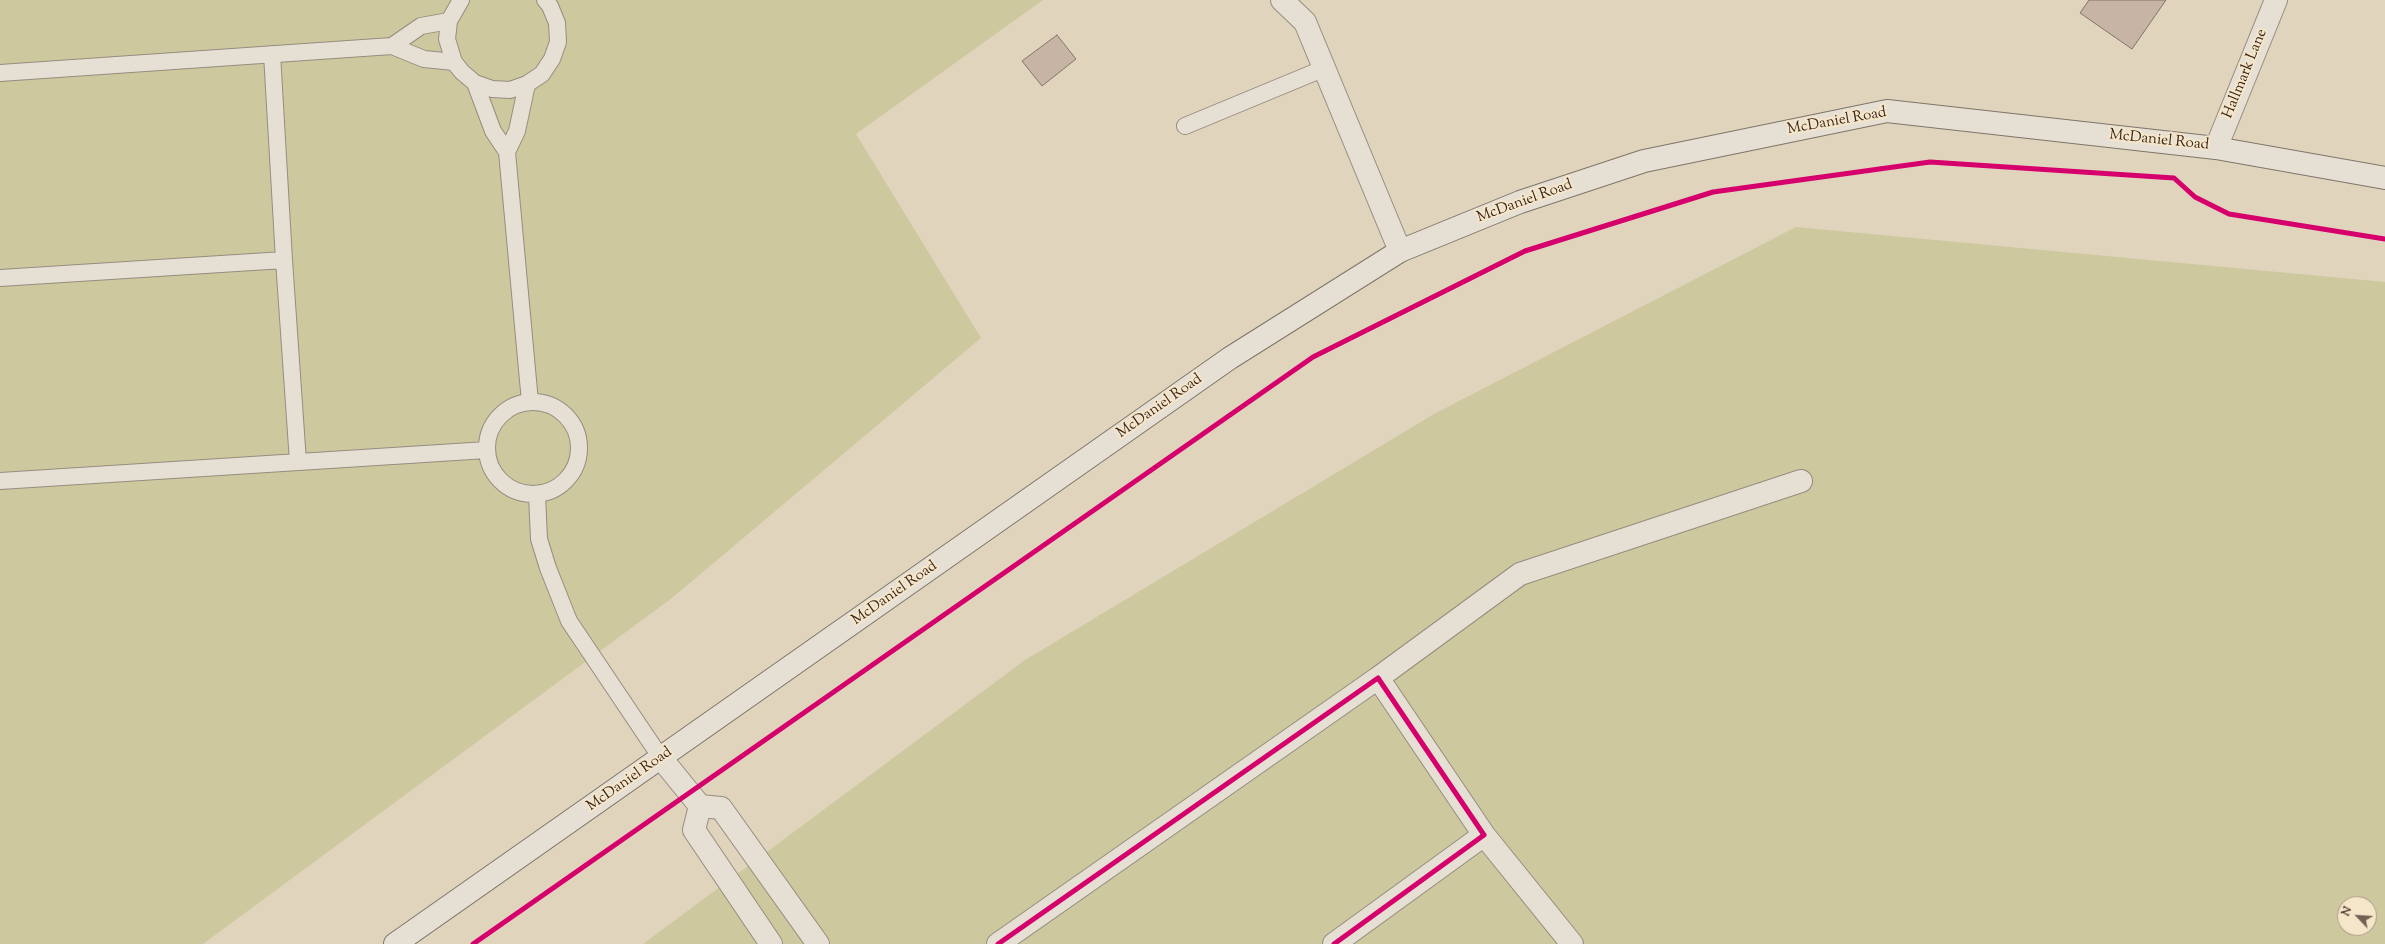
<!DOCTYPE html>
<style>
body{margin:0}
#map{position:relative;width:2385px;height:944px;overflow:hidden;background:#e0d4bd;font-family:"Sorts Mill Goudy",serif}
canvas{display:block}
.north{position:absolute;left:2337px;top:896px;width:40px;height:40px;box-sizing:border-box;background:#f5e6ca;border:1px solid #aa9884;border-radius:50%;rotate:295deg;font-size:11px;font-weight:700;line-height:16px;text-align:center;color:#39241a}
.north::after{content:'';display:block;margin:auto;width:14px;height:18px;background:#736253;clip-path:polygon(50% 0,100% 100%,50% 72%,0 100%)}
</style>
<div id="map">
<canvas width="2385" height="944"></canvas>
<div class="north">N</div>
</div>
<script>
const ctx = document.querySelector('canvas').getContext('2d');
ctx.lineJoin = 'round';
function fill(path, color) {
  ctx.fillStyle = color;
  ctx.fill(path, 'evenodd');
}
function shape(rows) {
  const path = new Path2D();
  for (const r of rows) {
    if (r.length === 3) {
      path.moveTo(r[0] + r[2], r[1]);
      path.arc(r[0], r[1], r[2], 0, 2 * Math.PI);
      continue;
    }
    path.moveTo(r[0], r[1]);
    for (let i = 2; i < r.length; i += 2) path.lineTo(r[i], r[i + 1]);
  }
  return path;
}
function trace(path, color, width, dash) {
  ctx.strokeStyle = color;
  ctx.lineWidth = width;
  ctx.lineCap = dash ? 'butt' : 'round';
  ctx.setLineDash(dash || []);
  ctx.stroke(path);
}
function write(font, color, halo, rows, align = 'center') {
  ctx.font = font + ' "Sorts Mill Goudy",serif';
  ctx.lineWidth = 4;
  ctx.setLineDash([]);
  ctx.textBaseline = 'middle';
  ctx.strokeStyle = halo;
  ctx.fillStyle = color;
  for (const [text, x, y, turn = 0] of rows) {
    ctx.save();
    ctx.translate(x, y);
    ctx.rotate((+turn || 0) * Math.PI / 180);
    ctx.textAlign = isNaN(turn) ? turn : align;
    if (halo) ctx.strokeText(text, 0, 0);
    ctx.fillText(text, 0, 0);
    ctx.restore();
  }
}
fill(shape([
 [0,0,1043,0,856,134,981,338,672,598,203,944,0,944],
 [1796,227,2385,282,2385,944,643,944,1025,660,1434,414],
 [2345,904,2369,904,2369,928,2345,928]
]), '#cec89f');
const building = shape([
 [2089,0,2166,0,2132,49,2080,13,2089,0],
 [1057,35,1076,59,1042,86,1022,61,1057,35]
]);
fill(building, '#c8b4a5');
trace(building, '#7f7569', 1);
const service = shape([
 [461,0,449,21,447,39,454,62,462,72,475,83,492,89,510,90,527,84,542,74,552,59,558,42,557,23,550,6,545,0],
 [392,46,421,26,449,21],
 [0,73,392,46,424,59,454,62],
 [475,83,493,131,507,152,530,402],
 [1185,126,1325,68],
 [507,152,517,131,527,84],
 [284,260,298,462],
 [0,278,284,260,272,54],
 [533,448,46],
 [0,481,487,450],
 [537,495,539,539,548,568,569,621,661,758]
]);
const minor = shape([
 [1282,0,1305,22,1400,251],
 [2216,148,2276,0],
 [1378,678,1520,574,1801,481],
 [661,758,700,806],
 [1484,835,1572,944],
 [771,944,694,830,700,806,721,808,818,944],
 [998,944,1378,678,1484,835,1334,944]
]);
const secondary = shape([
 [395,944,1230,358,1400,251,1520,202,1644,161,1887,111,2216,148,2385,178]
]);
trace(service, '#968c7f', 18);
trace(minor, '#968c7f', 24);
trace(secondary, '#7f7569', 24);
trace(service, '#e6e0d4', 16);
trace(minor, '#e6e0d4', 22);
trace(secondary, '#e6e0d4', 22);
trace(shape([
 [473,944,1313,357,1525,251,1713,192,1930,162,2174,178,2195,197,2229,214,2385,239],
 [998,944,1378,678,1484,835,1334,944]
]), '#d6006c', 5);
write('15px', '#39241a', '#f5e6ca', [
 ["Hallmark Lane",2246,74,-68],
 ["McDaniel Road",1837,122,-10],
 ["McDaniel Road",2159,141,6],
 ["McDaniel Road",1525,202,-20],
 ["McDaniel Road",1160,407,-35],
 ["McDaniel Road",895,594,-35],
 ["McDaniel Road",630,780,-35]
]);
</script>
